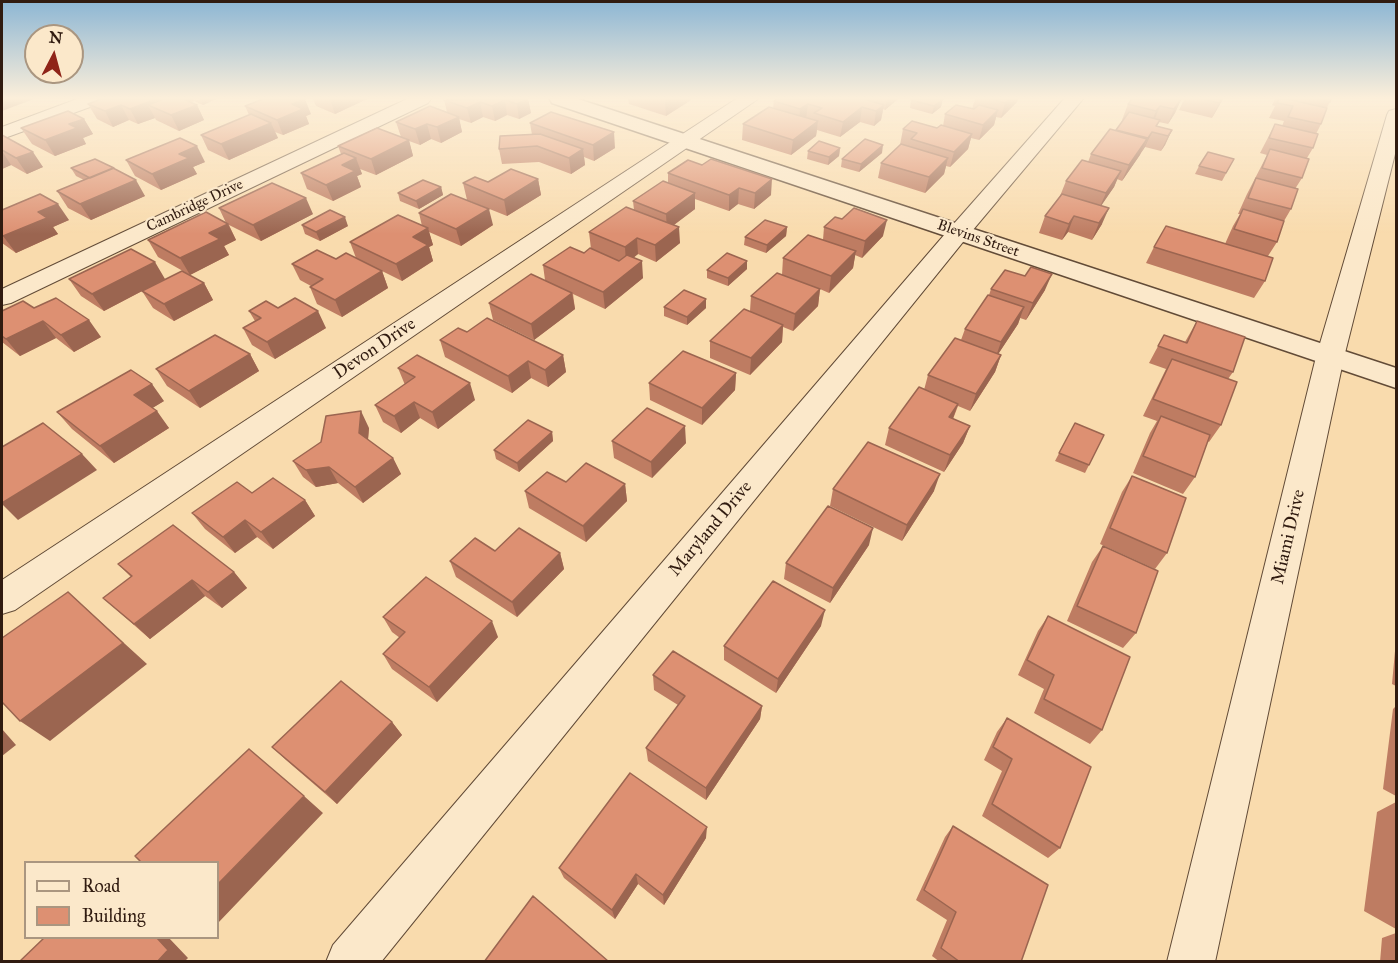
<!DOCTYPE html>
<style>
body{margin:0}
#map{position:relative;width:1398px;height:963px;overflow:hidden;background:#f9dbad;font-family:"IM FELL Great Primer",serif}
canvas{display:block}
.frame{position:absolute;inset:0;border:3px solid #301b10;pointer-events:none}
.legend{position:absolute;left:24px;top:861px;width:195px;height:78px;box-sizing:border-box;background:#fbe8ca;border:2px solid #aa9680;margin:0;padding:8px 10px;list-style:none;font-size:18px;color:#301b10}
.legend li{display:flex;align-items:center;gap:12px;height:30px}
.legend b{width:30px;border:2px solid #aa9680}
.north{position:absolute;left:24px;top:24px;width:60px;height:60px;box-sizing:border-box;background:#fbe8ca;border:2px solid #aa9680;border-radius:50%;rotate:6deg;font-size:16px;font-weight:700;line-height:24px;text-align:center;color:#301b10}
.north::after{content:'';display:block;margin:auto;width:21px;height:27px;background:#8f2418;clip-path:polygon(50% 0,100% 100%,50% 72%,0 100%)}
</style>
<div id="map">
<canvas width="1398" height="963"></canvas>
<div class="frame"></div>
<ul class="legend">
<li><b style="height:8px;background:#fbe8ca"></b>Road</li>
<li><b style="height:16px;background:#dd9072"></b>Building</li>
</ul>
<div class="north">N</div>
</div>
<script>
const ctx = document.querySelector('canvas').getContext('2d');
ctx.lineJoin = 'round';
function shape(rows) {
  const path = new Path2D();
  for (const r of rows) {
    path.moveTo(r[0], r[1]);
    for (let i = 2; i < r.length; i += 2) path.lineTo(r[i], r[i + 1]);
  }
  return path;
}
function trace(path, color, width, dash) {
  ctx.strokeStyle = color;
  ctx.lineWidth = width;
  ctx.lineCap = dash ? 'butt' : 'round';
  ctx.setLineDash(dash || []);
  ctx.stroke(path);
}
function fill(path, color) {
  ctx.fillStyle = color;
  ctx.fill(path, 'evenodd');
}
function write(font, color, halo, rows, align = 'center') {
  ctx.font = font + ' "IM FELL Great Primer",serif';
  ctx.lineWidth = 4.5;
  ctx.setLineDash([]);
  ctx.textBaseline = 'middle';
  ctx.strokeStyle = halo;
  ctx.fillStyle = color;
  for (const [text, x, y, turn = 0] of rows) {
    ctx.save();
    ctx.translate(x, y);
    ctx.rotate((+turn || 0) * Math.PI / 180);
    ctx.textAlign = isNaN(turn) ? turn : align;
    if (halo) ctx.strokeText(text, 0, 0);
    ctx.fillText(text, 0, 0);
    ctx.restore();
  }
}
const minor = shape([
 [77,99,104,99,101,103,2,139,2,127,77,99],
 [407,99,431,99,428,103,11,303,2,305,2,289,407,99],
 [736,99,758,99,15,610,2,614,2,580,736,99],
 [1064,99,1083,99,967,237,381,962,326,962,333,945,951,227,1064,99],
 [1396,109,1396,150,1344,357,1215,962,1167,962,1316,357,1387,115,1389,111,1396,109]
]);
const tertiary = shape([
 [550,99,578,99,1396,368,1396,388,552,103,550,99]
]);
trace(minor, '#624b37', 2);
trace(tertiary, '#624b37', 3);
fill(minor, '#fbe8ca');
fill(tertiary, '#fbe8ca');
fill(shape([
 [101,99,163,100,216,99,203,105,194,101,190,103,197,105,204,120,179,131,156,120,155,118,138,124,129,120,113,127,97,119,88,104],
 [313,99,367,99,335,114,316,106],
 [528,99,531,113,519,119,507,115,495,121,483,117,471,123,459,119,462,132,441,143,431,139,420,145,409,141,413,156,376,175,360,169,362,174,357,176,361,187,333,201,307,189,301,173,341,154,338,146,401,137,396,122,447,112,444,100],
 [628,99,691,99,691,100,666,116,629,104],
 [777,99,898,99,885,110,883,109,881,120,874,126,860,122,840,137,817,130,816,136,791,155,742,140,743,124,773,108,774,101],
 [975,99,1018,99,1017,102,1001,118,996,117,994,125,979,140,971,138,968,149,950,167,946,166,944,174,925,193,878,178,881,163,901,145,900,145,903,129,937,128,943,126,945,114,972,109],
 [1132,99,1223,99,1212,118,1179,110,1184,100,1181,100,1175,113,1168,124,1159,122,1157,126,1172,130,1165,145,1161,151,1145,147,1122,181,1117,179,1114,187,1101,205,1102,224,1092,240,1068,232,1062,240,1039,233,1045,216,1060,196,1066,181,1088,162,1091,154,1115,131,1123,120,1122,120,1128,104],
 [1275,99,1331,99,1327,108,1321,124,1316,134,1313,148,1307,158,1302,178,1295,189,1291,209,1284,221,1277,242,1268,256,1265,281,1254,298,1146,263,1154,247,1225,244,1233,226,1240,214,1238,214,1247,194,1267,155,1260,153,1275,124,1282,126,1284,121,1269,118,1275,106,1272,105],
 [911,100,941,107,932,114,910,108],
 [245,106,311,114,306,116,309,124,283,135,275,132,278,138,229,160,208,150,201,135,249,115],
 [84,119,93,134,83,138,86,144,55,156,32,144,21,128],
 [530,123,615,148,594,161,584,157,585,165,571,174,539,162,502,164,499,149,532,135],
 [2,136,43,167,27,174,11,165,2,169],
 [840,148,839,156,828,165,807,159,808,151],
 [882,153,859,172,841,167,842,159],
 [1234,159,1222,181,1195,174,1199,166],
 [126,160,205,162,193,167,197,174,161,190,135,176],
 [688,160,771,195,754,209,738,204,729,211,695,199,695,209,674,225,680,243,656,262,638,254,634,257,643,278,605,309,573,294,575,309,534,340,493,320,489,303,545,280,543,265,584,253,591,249,589,232,634,210,633,201,668,183,668,173],
 [71,168,114,168,145,196,91,220,68,208,57,191,84,180,76,176],
 [538,179,541,195,507,216,467,200,463,183],
 [441,187,443,195,419,209,400,201,398,193],
 [219,208,313,214,261,241,229,225,236,240,224,246,229,255,190,275,158,257,148,240,226,223],
 [2,210,69,220,53,227,58,234,16,253,2,243],
 [419,213,493,225,461,246,429,232,433,245,429,247,433,261,402,281,356,258,350,242,422,226],
 [302,225,348,226,320,241,305,234],
 [787,227,786,236,766,253,744,245,745,237],
 [824,227,883,236,862,258,855,255,853,268,829,293,820,289,818,306,793,331,783,327,782,342,750,375,710,358,710,341,750,311,751,296,782,275,783,258,823,240],
 [336,259,382,271,388,288,342,317,317,304,310,287,311,286,300,280,292,264],
 [747,269,728,286,707,278,707,270],
 [69,279,165,279,104,311,81,296],
 [204,283,213,300,174,321,153,308,142,291],
 [991,289,1045,290,1026,320,1020,318,1018,324,998,354,1001,355,995,372,970,411,958,406,953,419,970,426,963,443,944,472,885,445,889,428,924,390,928,375,961,340,965,329,989,295],
 [706,299,706,308,687,325,664,316,664,307],
 [34,308,101,337,74,352,56,338,20,356,2,342,2,311],
 [278,308,326,328,275,359,252,345,243,328,255,321,249,311],
 [1197,321,1233,372,1228,379,1221,425,1209,442,1207,441,1195,477,1183,494,1133,473,1150,433,1157,421,1143,416,1166,369,1149,363,1164,335,1185,342],
 [467,332,563,355,566,372,548,387,531,378,512,393,445,357,440,340],
 [250,354,259,371,200,408,167,386,156,369],
 [398,368,475,400,438,429,420,418,401,433,383,422,375,405,405,385],
 [736,373,735,390,702,425,650,400,649,383],
 [164,401,152,408,169,428,114,463,72,429,57,412],
 [1075,423,1089,465,1085,473,1055,461],
 [369,428,368,440,393,458,401,474,363,503,338,483,316,487,303,477,293,461],
 [552,432,553,441,519,472,496,459,494,450],
 [612,441,686,443,652,478,614,458],
 [1132,476,1167,553,1155,569,1100,544,1122,492],
 [566,482,625,484,627,501,586,542,529,508,525,491],
 [833,489,934,491,902,541,830,506],
 [252,493,305,500,315,516,273,549,257,537,235,553,205,529,192,513],
 [869,545,830,603,784,579,786,563],
 [1103,546,1136,633,1123,648,1067,621,1092,562],
 [495,551,560,553,564,569,517,617,456,577,450,561],
 [118,564,234,572,247,588,222,608,205,596,150,639,103,598,131,577],
 [1048,616,1102,730,1090,744,1034,713,1044,689,1018,675,1038,631],
 [383,617,498,637,437,702,392,669,383,654,400,638,392,632],
 [821,626,776,693,724,660,724,646],
 [1396,640,1396,686,1392,684],
 [653,675,762,706,760,719,706,800,648,761,646,748,678,705,654,690],
 [1396,706,1396,796,1383,789,1393,709],
 [1007,718,1060,848,1048,858,982,816,1002,771,984,760,997,732],
 [392,722,402,735,337,804,286,760,272,747],
 [1396,802,1396,929,1364,911,1377,812],
 [953,826,1021,962,940,962,932,956,947,920,916,900,945,837],
 [706,838,664,905,638,884,615,919,564,878,559,868],
 [1396,933,1396,962,1380,962,1382,938]
]), '#be7c62');
fill(shape([
 [2,99,34,99,2,111],
 [156,99,162,99,169,112,148,105,155,118,138,124,130,109],
 [177,99,193,99,194,101,181,106],
 [200,99,216,99,203,105],
 [305,99,311,114,306,116,309,124,283,135,277,120,292,104],
 [330,99,367,99,335,114],
 [527,99,528,99,531,113,519,119,517,104],
 [668,99,691,99,691,100,666,116,665,101],
 [887,99,898,99,885,110],
 [943,99,941,107,932,114,934,106],
 [1009,99,1018,99,1017,102,1001,118,1005,103],
 [1181,99,1175,113,1168,124,1174,109],
 [1221,99,1223,99,1212,118],
 [505,100,507,115,495,121,492,106],
 [480,102,483,117,471,123,467,108],
 [808,104,806,119,799,124,800,109],
 [121,105,129,120,113,127,105,111],
 [197,105,204,120,179,131,171,115],
 [884,105,881,120,874,126,876,111],
 [1160,106,1154,121,1150,126,1156,111],
 [862,107,860,122,840,137,843,122],
 [998,110,994,125,979,140,983,125],
 [459,117,462,132,441,143,437,127],
 [84,119,93,134,83,138,86,144,55,156,45,140,69,124],
 [818,121,816,136,791,155,793,140],
 [271,123,278,138,229,160,221,144],
 [427,124,431,139,420,145,415,129],
 [1172,130,1165,145,1161,151,1168,136],
 [614,132,615,148,594,161,593,145],
 [1152,132,1145,147,1141,153,1148,138],
 [972,134,968,149,950,167,954,152],
 [1147,139,1140,155,1122,181,1129,165],
 [409,140,413,156,376,175,371,159],
 [883,145,882,153,859,172,861,164],
 [197,146,205,162,193,167,197,174,161,190,152,174,179,154],
 [840,148,839,156,828,165,829,157],
 [583,149,585,165,571,174,569,158],
 [2,151,11,165,2,169],
 [33,152,43,167,27,174,16,158],
 [356,158,362,174,357,176,361,187,333,201,326,185,342,165],
 [948,158,944,174,925,193,929,177],
 [1121,171,1114,187,1099,209,1106,193],
 [538,179,541,195,507,216,504,200],
 [772,179,771,195,754,209,755,193],
 [136,180,145,196,91,220,80,204],
 [441,187,443,195,419,209,416,201],
 [739,188,738,204,729,211,729,195],
 [695,193,695,209,667,230,666,214],
 [306,198,313,214,261,241,253,225],
 [58,204,69,220,53,227,58,234,16,253,3,236,38,212],
 [1109,208,1102,224,1092,240,1099,223],
 [489,209,493,225,461,246,456,229],
 [1074,216,1068,232,1062,240,1069,224],
 [345,217,348,226,320,241,316,232],
 [887,220,883,236,862,258,865,241],
 [228,224,236,240,224,246,229,255,190,275,180,258,209,233],
 [679,227,680,243,656,262,655,245],
 [787,227,786,236,766,253,767,245],
 [428,228,433,245,429,247,433,261,402,281,396,264,413,237],
 [637,238,638,254,626,264,625,247],
 [856,251,853,268,829,293,831,276],
 [642,261,643,278,605,309,603,292],
 [747,261,747,269,728,286,728,278],
 [155,262,165,279,104,311,92,294],
 [382,271,388,288,342,317,335,300],
 [1052,274,1045,290,1026,320,1033,303],
 [204,283,213,300,174,321,164,304],
 [820,289,818,306,793,331,795,314],
 [572,293,575,309,534,340,531,324],
 [706,299,706,308,687,325,687,317],
 [1024,307,1018,324,995,359,1001,342],
 [318,311,326,328,275,359,267,342],
 [89,320,101,337,74,352,61,335],
 [43,321,56,338,20,356,6,339],
 [783,325,782,342,750,375,751,358],
 [250,354,259,371,200,408,189,391],
 [563,355,566,372,548,387,545,370],
 [1001,355,995,372,970,411,976,394],
 [528,361,531,378,512,393,508,376],
 [736,373,735,390,702,425,702,408],
 [470,383,475,400,438,429,432,412],
 [152,384,164,401,146,412,134,395],
 [414,402,420,418,401,433,394,416],
 [958,404,952,421,949,417],
 [157,411,169,428,114,463,100,446],
 [361,411,369,428,367,450,359,433],
 [685,426,686,443,652,478,651,462],
 [970,426,963,443,944,472,950,455],
 [552,432,553,441,519,472,517,463],
 [82,454,97,470,18,520,2,504,2,503],
 [393,458,401,474,363,503,355,487],
 [329,467,338,483,316,487,306,470],
 [940,474,934,491,902,541,907,525],
 [625,484,627,501,586,542,583,526],
 [305,500,315,516,273,549,261,532],
 [245,520,257,537,235,553,223,537],
 [873,528,869,545,830,603,833,588],
 [560,553,564,569,517,617,512,602],
 [234,572,247,588,222,608,208,592],
 [192,580,205,596,150,639,134,624],
 [68,592,147,664,50,741,20,721],
 [825,610,821,626,776,693,778,679],
 [492,621,498,637,437,702,429,687],
 [762,706,760,719,706,800,706,788],
 [392,722,402,735,337,804,325,792],
 [2,729,16,745,2,756],
 [304,796,323,813,218,923,218,884],
 [707,827,706,838,664,905,663,895],
 [636,874,638,884,615,919,612,910],
 [157,938,169,938,188,958,184,962,157,962]
]), '#9b6550');
const building = shape([
 [101,99,156,99,130,109,121,105,105,111,88,104,101,99],
 [164,99,183,99,197,105,171,115,148,105,164,99],
 [263,99,305,99,292,104,303,109,277,120,245,106,263,99],
 [527,99,517,104,505,100,492,106,480,102,467,108,444,100,527,99],
 [777,99,864,99,884,105,876,111,862,107,843,122,814,113,822,108,808,104,800,109,774,101,777,99],
 [913,99,943,99,934,106,911,100,913,99],
 [992,99,1009,99,1005,103,992,99],
 [1132,99,1181,99,1174,109,1160,106,1156,111,1128,104,1132,99],
 [1203,99,1221,99,1219,103,1203,99],
 [1279,99,1287,99,1327,108,1321,124,1288,117,1293,106,1277,103,1279,99],
 [1319,99,1331,99,1330,102,1319,99],
 [956,105,974,109,979,105,998,110,983,125,945,114,956,105],
 [430,106,459,117,437,127,427,124,415,129,396,122,430,106],
 [769,107,818,121,793,140,743,124,769,107],
 [68,111,84,119,69,124,77,128,45,140,21,128,68,111],
 [551,112,614,132,593,145,530,123,551,112],
 [1129,112,1160,120,1156,126,1172,130,1168,136,1152,132,1148,138,1116,130,1129,112],
 [251,114,271,123,221,144,201,135,251,114],
 [912,121,937,128,941,125,972,134,954,152,911,139,917,133,903,129,912,121],
 [1275,124,1318,134,1313,148,1269,138,1275,124],
 [377,128,409,140,371,159,338,146,377,128],
 [1110,129,1147,139,1129,165,1091,154,1110,129],
 [540,134,583,149,569,158,537,146,499,149,500,136,540,134],
 [2,135,33,152,16,158,2,150,2,135],
 [180,138,197,146,179,154,189,158,152,174,126,160,180,138],
 [865,139,883,145,861,164,842,159,865,139],
 [819,141,840,148,829,157,808,151,819,141],
 [901,144,948,158,929,177,881,163,901,144],
 [1270,149,1309,159,1302,178,1262,168,1270,149],
 [1208,152,1234,159,1226,173,1199,166,1208,152],
 [344,153,356,158,342,165,355,171,326,185,301,173,344,153],
 [95,159,114,168,90,178,71,168,95,159],
 [711,159,772,179,755,193,739,188,729,195,668,173,688,160,702,165,711,159],
 [1082,160,1121,171,1106,193,1066,181,1082,160],
 [113,168,136,180,80,204,57,191,113,168],
 [511,169,538,179,504,200,463,183,475,177,488,182,511,169],
 [1256,178,1298,189,1291,209,1248,198,1256,178],
 [423,180,441,187,416,201,398,193,423,180],
 [663,181,695,193,666,214,633,201,663,181],
 [272,183,306,198,253,225,219,208,272,183],
 [40,194,58,204,38,212,47,218,3,236,2,235,2,210,40,194],
 [451,194,489,209,456,229,419,213,451,194],
 [1062,194,1109,208,1099,223,1074,216,1069,224,1045,216,1062,194],
 [626,207,679,227,655,245,637,238,625,247,589,232,626,207],
 [854,208,887,220,865,241,824,227,835,217,842,219,854,208],
 [1243,209,1284,221,1277,242,1234,229,1243,209],
 [330,210,345,217,316,232,302,225,330,210],
 [206,212,228,224,209,233,220,239,180,258,148,240,206,212],
 [398,215,428,228,413,237,428,245,396,264,350,242,398,215],
 [765,220,787,227,767,245,745,237,765,220],
 [1166,226,1273,258,1265,281,1154,247,1166,226],
 [808,235,856,251,831,276,783,258,808,235],
 [570,247,584,253,590,248,619,261,627,255,642,261,603,292,543,265,570,247],
 [131,249,155,262,92,294,69,279,131,249],
 [317,250,336,259,346,253,382,271,335,300,310,287,323,279,292,264,317,250],
 [727,253,747,261,728,278,707,270,727,253],
 [1031,267,1052,274,1033,303,991,289,1005,270,1025,276,1031,267],
 [182,271,204,283,164,304,142,291,182,271],
 [777,273,820,289,795,314,751,296,777,273],
 [531,274,572,293,531,324,489,303,531,274],
 [684,290,706,299,687,317,664,307,684,290],
 [988,295,1024,307,1001,342,965,329,988,295],
 [56,298,89,320,61,335,43,321,6,339,2,336,2,311,23,301,34,308,56,298],
 [295,298,318,311,267,342,243,328,261,318,249,311,266,301,278,308,295,298],
 [744,309,783,325,751,358,710,341,744,309],
 [487,318,563,355,545,370,528,361,508,376,440,340,458,328,467,332,487,318],
 [1197,321,1245,337,1233,372,1158,346,1164,335,1187,343,1197,321],
 [215,335,250,354,189,391,156,369,215,335],
 [955,338,1001,355,976,394,928,375,955,338],
 [683,351,736,373,702,408,649,383,683,351],
 [417,355,470,383,432,412,414,402,394,416,375,405,415,377,398,368,417,355],
 [1172,359,1237,382,1221,425,1153,399,1172,359],
 [131,370,152,384,134,395,157,411,100,446,57,412,131,370],
 [919,387,958,404,949,417,970,426,950,455,889,428,919,387],
 [647,408,685,426,651,462,612,441,647,408],
 [361,411,359,433,393,458,355,487,329,467,306,470,293,461,321,442,326,416,361,411],
 [1161,416,1210,435,1195,477,1143,456,1161,416],
 [528,420,552,432,517,463,494,450,528,420],
 [43,423,82,454,2,503,2,447,43,423],
 [1075,423,1104,435,1089,465,1059,453,1075,423],
 [868,442,940,474,907,525,833,489,868,442],
 [586,463,625,484,583,526,525,491,547,472,566,482,586,463],
 [1132,476,1186,498,1167,553,1110,528,1132,476],
 [273,478,305,500,261,532,245,520,223,537,192,513,237,482,252,493,273,478],
 [828,506,873,528,833,588,786,563,828,506],
 [173,525,234,572,208,592,192,580,134,624,103,598,132,576,118,564,173,525],
 [519,528,560,553,512,602,450,561,475,538,495,551,519,528],
 [1103,546,1158,571,1136,633,1077,606,1103,546],
 [426,577,492,621,429,687,383,654,405,632,383,617,426,577],
 [773,581,825,610,778,679,724,646,773,581],
 [68,592,123,643,20,721,2,702,2,638,68,592],
 [1048,616,1130,657,1102,730,1044,699,1054,675,1027,660,1048,616],
 [673,651,762,706,706,788,646,748,685,696,653,675,673,651],
 [341,681,392,722,325,792,272,747,341,681],
 [1007,718,1091,767,1060,848,992,804,1012,759,993,747,1007,718],
 [249,749,304,796,218,884,218,862,141,862,135,856,249,749],
 [630,773,707,827,663,895,636,874,612,910,559,868,630,773],
 [953,826,1048,885,1021,962,960,962,941,948,956,912,924,890,953,826],
 [533,896,608,961,607,962,484,962,533,896],
 [44,938,157,938,168,950,157,962,19,962,44,938]
]);
fill(building, '#dd9072');
trace(building, '#9b6550', 1.5);
const sky = ctx.createLinearGradient(0, 0, 0, 234);
sky.addColorStop(0, '#8cb6d4');
sky.addColorStop(0.42, '#fcefda');
sky.addColorStop(1, '#fcefda00');
ctx.fillStyle = sky;
ctx.fillRect(0, 0, 1398, 234);
write('15px', '#301b10', '#fbe8ca', [
 ["Cambridge Drive",195,206,-25],
 ["Blevins Street",978,239,19]
]);
write('18px', '#301b10', '#fbe8ca', [
 ["Devon Drive",375,349,-34],
 ["Maryland Drive",711,529,-50],
 ["Miami Drive",1289,537,-77]
]);
</script>
